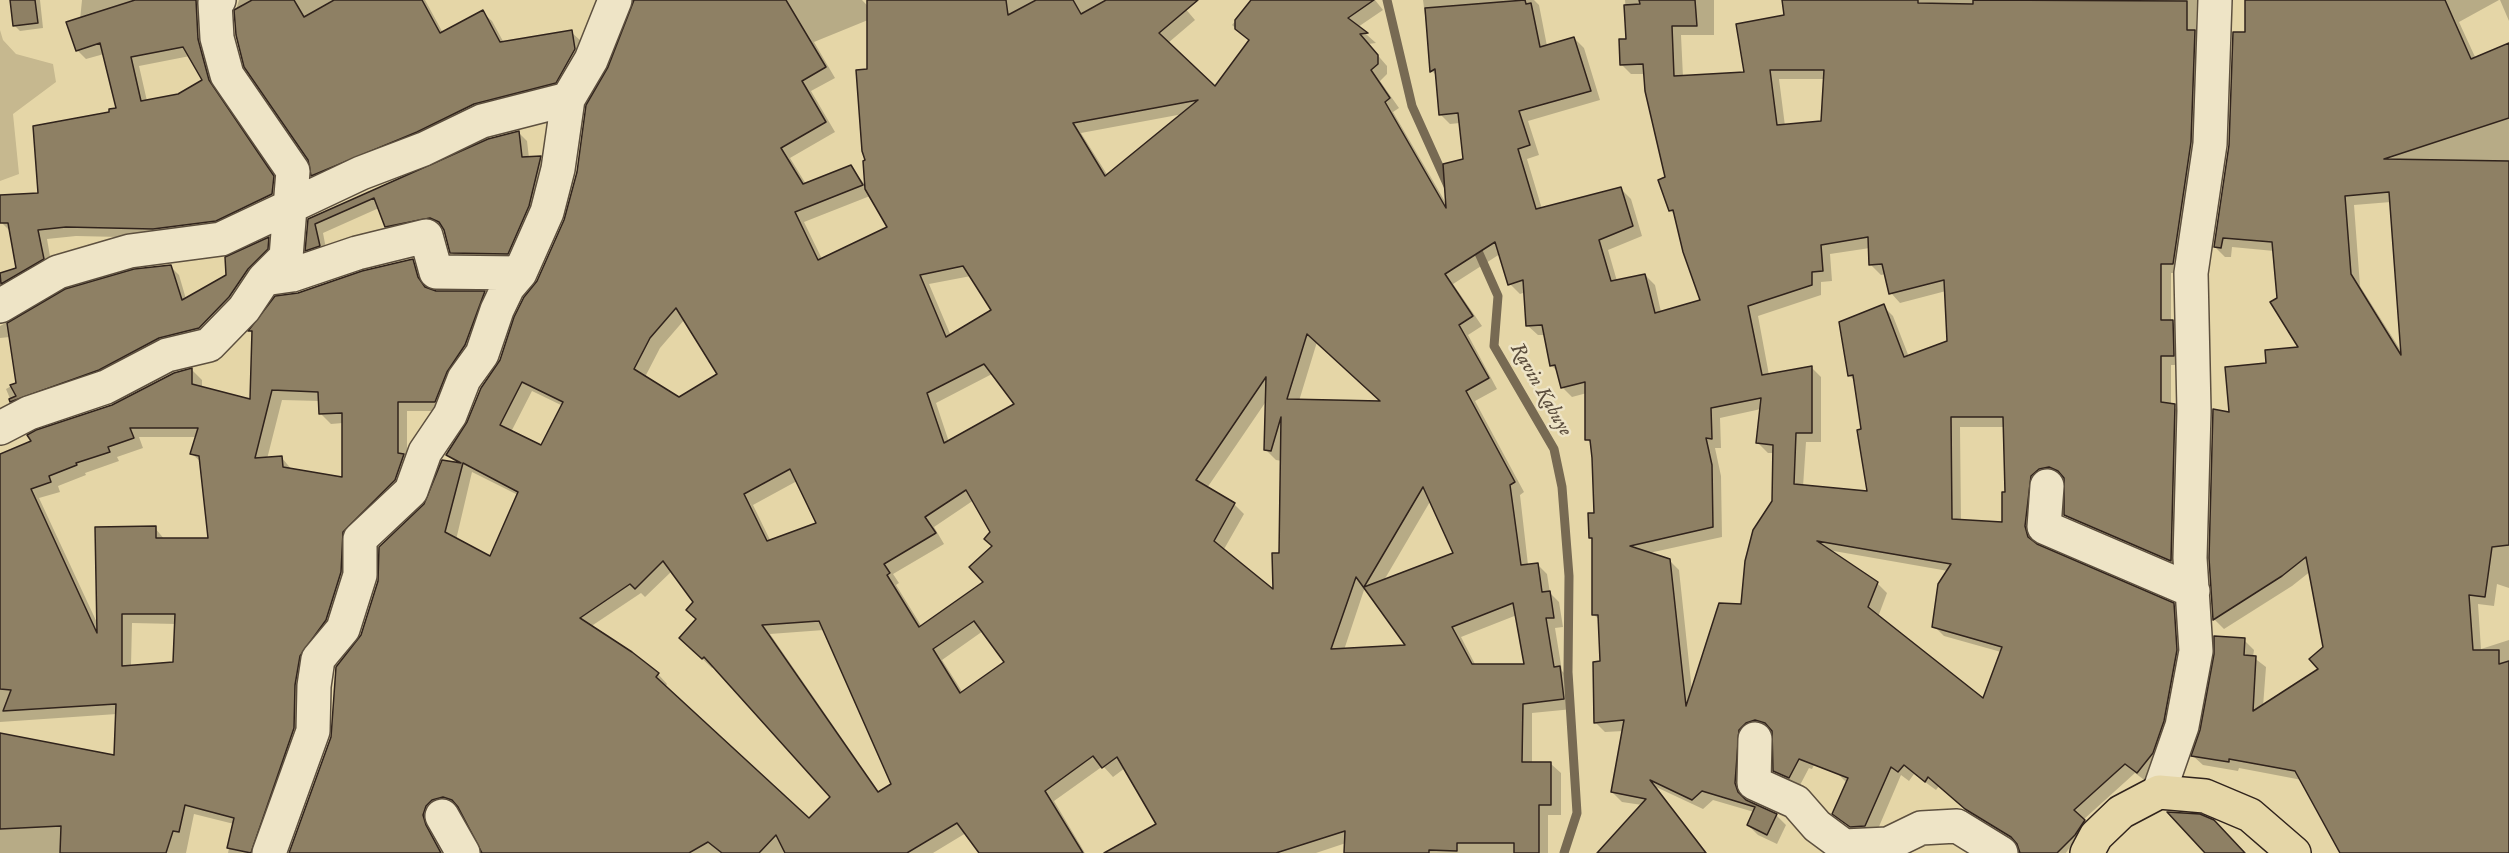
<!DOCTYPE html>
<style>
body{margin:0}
canvas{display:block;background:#e5d6a7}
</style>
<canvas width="2509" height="853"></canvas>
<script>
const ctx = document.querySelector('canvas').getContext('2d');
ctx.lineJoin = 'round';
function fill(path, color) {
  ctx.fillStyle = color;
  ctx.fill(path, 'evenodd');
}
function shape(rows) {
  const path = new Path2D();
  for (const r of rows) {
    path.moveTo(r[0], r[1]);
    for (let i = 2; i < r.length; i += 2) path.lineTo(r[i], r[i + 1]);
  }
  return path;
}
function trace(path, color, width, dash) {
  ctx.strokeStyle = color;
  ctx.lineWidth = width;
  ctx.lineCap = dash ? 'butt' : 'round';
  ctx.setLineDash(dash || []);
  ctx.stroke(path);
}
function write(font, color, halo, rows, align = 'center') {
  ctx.font = font + ' "IM FELL English",serif';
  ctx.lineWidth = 5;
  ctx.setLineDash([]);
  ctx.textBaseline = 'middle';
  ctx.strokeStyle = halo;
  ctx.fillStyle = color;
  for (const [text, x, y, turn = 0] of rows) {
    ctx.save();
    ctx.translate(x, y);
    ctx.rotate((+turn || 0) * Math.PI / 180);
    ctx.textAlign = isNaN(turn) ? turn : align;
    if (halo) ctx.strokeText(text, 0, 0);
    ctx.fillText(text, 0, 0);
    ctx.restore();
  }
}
fill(shape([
 [0,30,3,40,16,54,53,64,56,82,13,114,19,174,0,181]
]), '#c6b88f');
fill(shape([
 [11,0,40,0,43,28,20,31,14,25],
 [82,0,211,0,208,53,218,91,282,187,281,203,225,230,163,238,76,236,47,239,52,268,0,289,0,274,17,269,11,232,2,223,39,195,117,109,104,54,86,59,77,50],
 [190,56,204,81,179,95,147,101,139,66],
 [239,0,425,0,443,33,482,12,492,21,504,43,571,32,581,41,584,59,565,92,322,184,313,175,310,160,236,10],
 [636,0,862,0,887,26,875,0,1178,0,1195,20,1168,43,1215,88,1250,41,1232,25,1253,0,1375,0,1383,10,1358,27,1376,43,1368,44,1387,66,1387,74,1380,81,1399,108,1393,112,1447,205,1465,160,1460,123,1450,124,1440,114,1437,76,1432,71,1423,0,1534,0,1539,5,1547,46,1574,38,1584,48,1600,100,1528,121,1539,155,1527,159,1542,209,1621,189,1631,199,1642,236,1608,250,1617,281,1645,275,1655,285,1661,312,1702,301,1676,216,1670,210,1667,178,1645,74,1631,74,1621,64,1628,40,1625,0,1714,0,1714,35,1681,35,1683,77,1746,73,1880,0,2197,0,2196,33,2204,42,2183,273,2171,273,2171,321,2183,331,2183,365,2171,365,2171,405,2184,415,2181,570,2075,525,2065,514,2066,479,2060,477,2035,537,2037,546,2173,605,2183,615,2186,661,2147,782,2135,773,2083,820,2094,831,2083,847,2075,839,2066,853,2021,853,2020,847,1976,819,1939,786,1936,790,1914,774,1909,781,1901,775,1875,836,1861,836,1834,813,1847,783,1836,772,1835,722,1812,769,1809,768,1799,787,1785,781,1775,770,1774,732,1766,730,1745,794,1747,802,1776,815,1786,825,1777,844,1758,835,1748,825,1754,812,1713,800,1703,809,1656,787,1707,853,1599,853,1642,805,1622,802,1612,792,1624,731,1605,732,1595,722,1602,662,1600,620,1594,615,1593,540,1590,538,1595,514,1592,445,1587,439,1587,393,1572,397,1562,387,1558,372,1551,365,1545,335,1538,335,1528,326,1526,292,1520,294,1510,284,1500,254,1453,284,1482,326,1468,335,1497,389,1475,401,1524,492,1520,495,1528,565,1537,564,1547,574,1550,593,1559,602,1563,627,1555,628,1562,671,1569,678,1573,709,1532,713,1532,764,1551,764,1561,773,1561,815,1548,815,1548,853,1346,853,1346,843,1316,853,1107,853,1158,825,1125,768,1113,777,1103,766,1054,801,1085,853,980,853,966,833,933,853,483,853,459,808,452,807,445,853,291,853,332,737,362,636,425,505,457,464,448,455,501,361,566,220,610,68],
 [868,20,866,186,851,167,806,184,790,158,835,132,811,91,835,78,814,42],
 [1779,79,1825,79,1822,122,1785,126],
 [1183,114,1108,176,1081,133],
 [870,196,889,228,822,259,804,222],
 [1870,248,1871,265,1881,275,1886,274,1891,293,1900,303,1946,291,1948,342,1909,357,1893,316,1883,306,1849,375,1855,381,1869,492,1803,487,1806,442,1821,442,1821,377,1811,367,1769,375,1758,316,1821,295,1821,282,1832,281,1830,254],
 [971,276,993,310,951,336,929,284],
 [685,319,719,375,679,399,645,377,660,348],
 [1317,342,1383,402,1299,401],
 [992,374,1016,405,949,442,936,403],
 [532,391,563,406,541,447,511,432],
 [1267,400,1266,450,1276,460,1282,461,1280,555,1274,592,1223,551,1244,514,1234,504,1207,488],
 [1761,409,1758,443,1768,453,1775,453,1773,502,1743,605,1692,691,1679,570,1669,560,1649,553,1722,537,1721,476,1715,448,1721,448,1720,418],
 [1960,427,2005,427,2006,494,2003,523,1961,521],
 [472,472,518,495,490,558,456,540],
 [797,481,818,524,771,542,753,505],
 [974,500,992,532,994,547,985,582,922,627,896,585,899,583,893,574,944,544,934,527],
 [1431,500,1455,554,1383,582],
 [1828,550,1948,571,1934,626,1944,636,2001,652,1983,700,1878,617,1887,593,1877,583],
 [672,571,695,603,698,620,691,648,712,668,714,666,832,797,809,820,665,687,667,684,658,674,590,627,641,593,645,597],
 [1365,587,1407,646,1344,650],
 [1517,615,1526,666,1476,666,1461,637],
 [824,630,893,785,879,792,770,634],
 [983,631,1006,662,963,693,942,660],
 [2246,0,2499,0,2459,22,2476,59,2509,45,2509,588,2497,584,2494,606,2478,604,2481,649,2509,640,2509,853,2350,853,2302,780,2239,768,2238,771,2203,765,2193,756,2244,640,2254,650,2253,657,2266,667,2263,707,2320,670,2325,647,2311,571,2292,586,2224,629,2214,619,2231,413,2268,365,2301,349,2278,299,2274,251,2232,247,2231,257,2225,257,2215,247,2246,33],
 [2391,202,2403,354,2360,286,2354,205],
 [2500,0,2509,0,2509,21],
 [519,133,527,141,529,158,540,158,549,166,516,262,460,261,452,253,444,228,440,226,395,235,386,226,379,208,323,233,327,254,315,258,307,250,309,220,369,192],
 [268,239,277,247,208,336,20,410,11,401,6,389,17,383,10,337,0,338,0,326,66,291,170,266,179,275,186,299,227,276],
 [412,260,422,270,427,288,436,292,485,293,494,302,445,411,407,411,407,459,413,465,352,542,304,738,262,853,228,853,234,824,194,814,186,853,0,853,0,735,116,756,117,714,0,722,0,456,192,370,202,380,202,388,251,401,254,335,250,331,276,298,298,294],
 [282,400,320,401,321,414,331,424,343,423,343,478,292,470,282,458,267,459],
 [139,437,197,437,192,454,201,462,210,539,165,540,155,528,99,627,39,498,60,492,58,486,86,475,85,473,119,461,117,457,143,448],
 [132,623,176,624,175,664,131,666]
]), '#0003');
trace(shape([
 [1387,0,1412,106,1448,186],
 [1474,242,1498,296,1494,346,1554,449,1562,487,1569,576,1568,672,1577,813,1564,853]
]), '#776a53', 9);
const building = shape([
 [10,0,35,0,38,23,13,26,10,0],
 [135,0,196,0,198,39,209,80,274,176,272,194,216,221,153,229,66,227,38,230,44,259,1,284,0,273,16,268,8,223,0,223,0,195,38,193,33,126,109,112,109,109,116,108,100,43,76,51,66,22,135,0],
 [183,47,202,80,178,94,141,101,131,57,183,47],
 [252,0,294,0,304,17,334,0,422,0,440,33,483,10,500,42,572,30,575,49,556,83,474,104,417,132,311,176,308,160,244,67,236,35,234,10,252,0],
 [634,0,786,0,826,67,802,81,826,122,781,148,803,184,851,165,863,185,795,212,818,260,887,227,865,189,863,161,865,160,862,151,856,70,867,69,867,0,1006,0,1008,15,1036,0,1073,0,1081,14,1106,0,1198,0,1159,33,1215,86,1249,40,1235,29,1235,20,1251,0,1374,0,1348,18,1368,33,1360,34,1378,55,1378,64,1371,70,1390,98,1385,102,1446,208,1443,164,1463,159,1458,113,1439,115,1435,69,1430,72,1425,8,1525,0,1526,4,1531,3,1540,47,1574,37,1591,91,1519,111,1530,145,1518,149,1536,209,1621,187,1633,226,1599,240,1611,281,1645,274,1655,313,1700,300,1683,252,1673,210,1669,211,1658,180,1665,177,1645,91,1643,64,1620,65,1619,39,1626,39,1624,5,1640,4,1639,0,1695,0,1697,26,1672,26,1674,76,1744,72,1736,24,1784,15,1782,0,1918,0,1918,3,1973,4,1973,0,2187,1,2187,30,2195,30,2191,142,2173,264,2161,264,2161,320,2173,320,2174,356,2161,356,2161,402,2175,404,2171,561,2064,515,2064,478,2058,471,2049,467,2039,469,2031,476,2025,526,2028,537,2037,544,2174,603,2177,650,2164,721,2153,753,2137,773,2125,764,2074,810,2085,820,2075,835,2057,853,2020,853,2017,844,2011,837,1965,809,1928,777,1925,782,1904,765,1898,772,1891,767,1865,826,1850,827,1832,814,1848,778,1799,759,1789,778,1773,771,1772,731,1765,723,1755,720,1746,723,1739,730,1735,783,1738,792,1746,800,1777,814,1767,835,1747,825,1755,807,1702,791,1692,800,1650,780,1706,853,1597,853,1646,799,1611,792,1624,720,1594,723,1593,662,1600,661,1598,615,1592,615,1592,538,1589,538,1588,513,1594,513,1592,458,1590,440,1585,440,1585,382,1561,388,1555,365,1550,366,1542,325,1526,326,1523,280,1508,285,1495,242,1445,274,1473,316,1459,325,1489,378,1466,391,1515,482,1510,485,1521,565,1538,563,1542,592,1550,591,1554,618,1546,618,1554,667,1560,666,1564,699,1523,704,1522,762,1551,762,1551,805,1539,805,1539,853,1514,853,1514,843,1457,843,1457,851,1429,850,1429,853,1344,853,1345,831,1276,853,1104,853,1156,824,1117,757,1102,768,1093,756,1045,791,1083,853,979,853,957,823,907,853,785,853,776,835,759,853,722,853,708,842,689,853,482,853,458,807,452,800,443,797,432,800,426,806,423,815,426,825,441,853,289,853,331,737,336,667,361,635,378,581,379,547,424,504,442,460,461,463,446,455,467,422,481,388,500,360,514,317,524,297,537,281,564,220,577,172,586,105,608,67,634,0],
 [1770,70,1824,70,1821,121,1777,125,1770,70],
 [1198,100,1105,176,1073,123,1198,100],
 [1868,237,1869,265,1882,264,1889,294,1944,280,1947,341,1904,357,1884,304,1839,322,1848,376,1853,375,1861,429,1857,430,1867,491,1794,484,1796,433,1812,433,1812,366,1762,375,1748,306,1812,285,1812,272,1823,271,1821,245,1868,237],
 [963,266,991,310,946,337,920,275,963,266],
 [676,308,717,374,679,397,634,369,650,338,676,308],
 [1307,334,1380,401,1287,399,1307,334],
 [984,364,1014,404,944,443,927,393,984,364],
 [1266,377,1264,450,1271,451,1281,417,1279,553,1272,553,1273,589,1214,541,1235,503,1196,480,1266,377],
 [522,382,563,402,541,445,500,425,522,382],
 [1761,398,1756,443,1773,445,1772,501,1753,530,1745,561,1741,604,1719,603,1686,706,1670,559,1630,546,1713,527,1712,465,1706,438,1712,439,1711,408,1761,398],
 [1951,417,2003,417,2005,492,2002,492,2002,522,1952,519,1951,417],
 [463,463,518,492,490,556,445,532,463,463],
 [790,469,816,523,767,541,744,494,790,469],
 [1423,487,1453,553,1364,587,1423,487],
 [966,490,990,532,984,539,992,546,969,567,983,582,919,627,887,575,890,573,884,564,936,533,925,517,966,490],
 [1817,541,1951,564,1938,584,1932,627,2002,647,1983,698,1868,607,1878,582,1817,541],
 [663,561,693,602,686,610,696,619,679,638,702,659,704,657,830,797,809,818,656,677,659,673,632,652,580,618,630,584,635,589,663,561],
 [1356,577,1364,588,1405,645,1331,649,1356,577],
 [1513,603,1524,664,1472,664,1452,627,1513,603],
 [819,621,891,784,878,792,762,625,819,621],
 [974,621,1004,662,960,693,933,649,974,621],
 [2245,0,2445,0,2471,59,2509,43,2509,118,2384,159,2509,161,2509,545,2492,547,2485,597,2469,595,2473,650,2499,650,2499,664,2509,661,2509,853,2340,853,2295,771,2229,759,2229,762,2191,756,2200,730,2214,654,2214,636,2245,638,2244,655,2256,656,2253,711,2318,669,2309,659,2323,647,2306,557,2282,576,2213,620,2209,558,2213,409,2229,412,2225,367,2266,363,2265,350,2298,347,2270,302,2277,298,2272,242,2223,238,2221,248,2214,247,2229,145,2233,32,2245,32,2245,0],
 [2389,192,2401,355,2351,274,2345,196,2389,192],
 [519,131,522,157,541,156,529,206,508,254,450,253,444,230,439,222,430,218,385,227,374,198,315,224,320,246,305,251,308,219,488,139,519,131],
 [269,237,268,249,248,269,229,297,199,328,159,338,99,370,10,402,9,399,16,396,10,385,16,383,7,323,65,289,134,269,171,265,182,300,226,275,225,257,269,237],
 [413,259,418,277,425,287,436,291,485,291,465,345,447,372,435,402,398,402,398,453,404,454,395,480,343,532,341,572,326,620,300,656,295,685,294,728,251,853,227,848,234,818,185,805,179,832,173,831,166,853,60,853,61,826,0,829,0,733,114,755,116,704,3,711,11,690,0,689,0,454,31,441,27,435,36,430,112,405,174,373,192,368,192,384,250,399,252,331,248,331,275,296,298,293,362,271,413,259],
 [272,390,318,392,319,414,342,413,342,477,283,467,282,456,255,458,272,390],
 [130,428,198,428,190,454,199,456,208,538,156,538,156,526,95,527,97,633,31,489,51,482,49,476,77,465,76,463,110,452,108,447,134,438,130,428],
 [122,614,175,614,173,662,122,666,122,614],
 [2167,812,2200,814,2214,820,2245,853,2205,853,2167,812]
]);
fill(building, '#8e8064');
trace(building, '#30231c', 1.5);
const minor = shape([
 [219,0,215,3,217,38,227,75,293,171,286,257,264,279],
 [0,306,58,272,130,251,221,239,361,173,424,149,482,121,568,99],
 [0,428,29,413,106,387,167,355,209,345,244,309,264,279,292,275,357,253,426,236,436,272,520,273],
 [2047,486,2044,527,2193,591],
 [1755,739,1754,783,1796,802,1817,826,1844,846,1888,844,1921,828,1957,826,2001,853],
 [2159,792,2182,726,2196,651,2190,558,2194,411,2191,273,2210,144,2215,0],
 [442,816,463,853],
 [269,853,313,731,314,686,318,659,343,629,360,575,360,539,411,491,425,452,450,415,464,379,482,354,497,310,508,287,520,273,547,212,558,169,568,99,591,60,615,0]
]);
const highway = shape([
 [2087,853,2096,836,2121,812,2159,792,2205,796,2250,815,2294,853]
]);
trace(minor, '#5d503f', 36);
trace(highway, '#30231c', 36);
trace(minor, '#eee4c6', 33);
trace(highway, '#e5d6a7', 33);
write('italic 20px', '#5a4c3c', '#eee4c6', [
 ["Ravin Kabuye",1540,390,60]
]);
</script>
